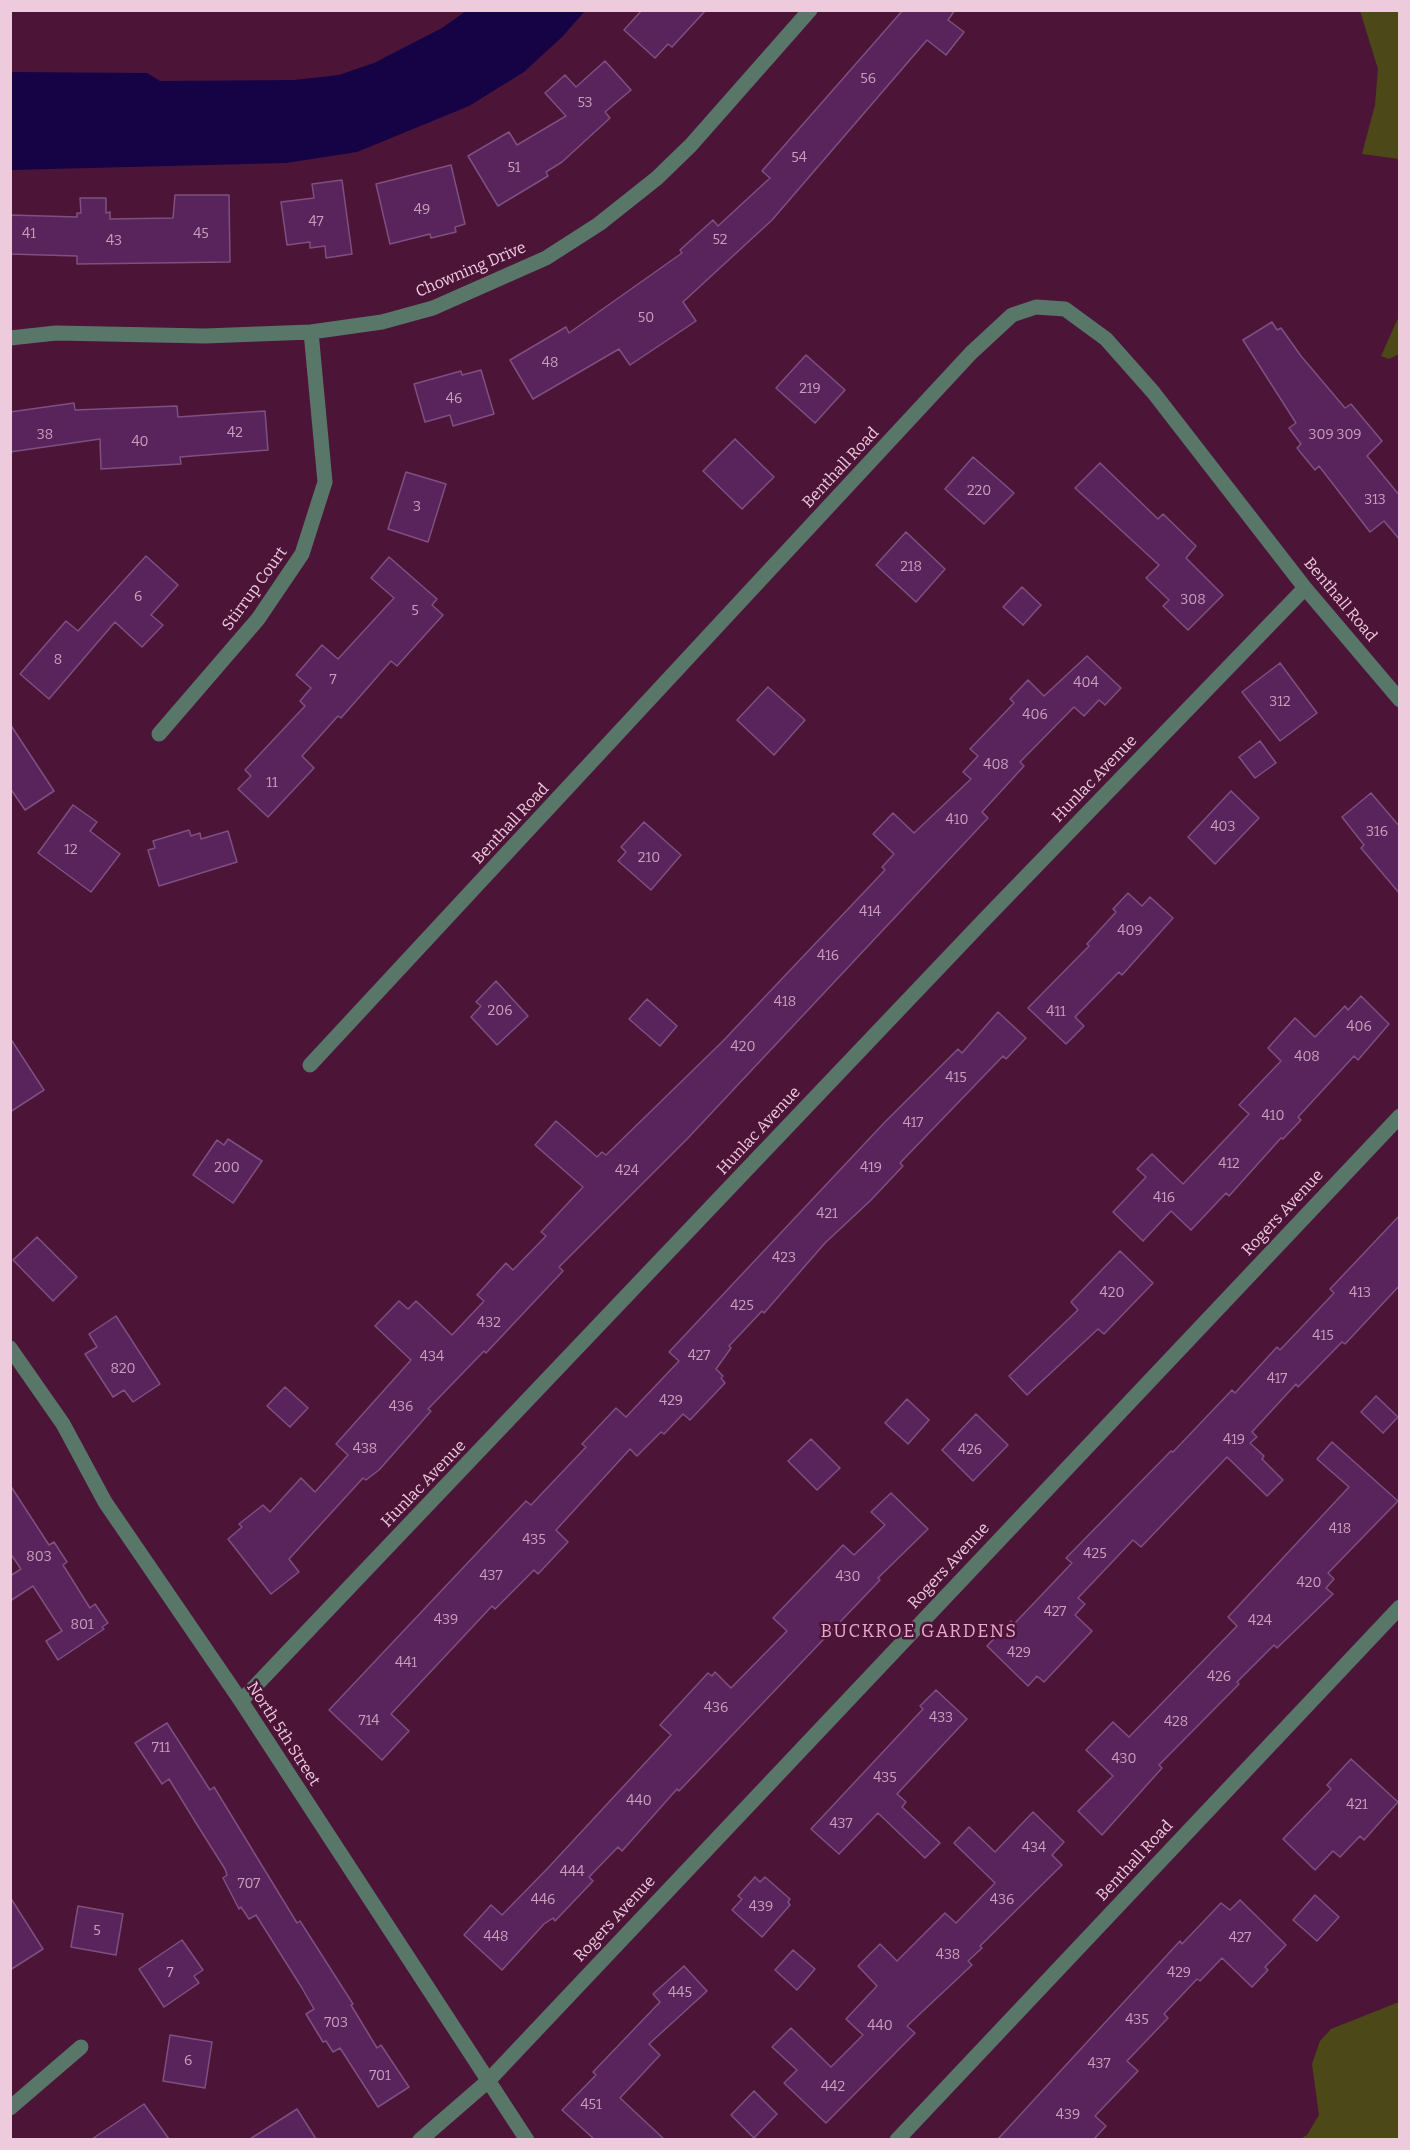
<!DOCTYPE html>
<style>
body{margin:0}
#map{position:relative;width:1410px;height:2150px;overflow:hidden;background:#4c1538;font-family:Bitter,serif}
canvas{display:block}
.frame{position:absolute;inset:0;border:12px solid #eecadd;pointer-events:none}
</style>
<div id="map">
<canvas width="1410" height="2150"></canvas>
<div class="frame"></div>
</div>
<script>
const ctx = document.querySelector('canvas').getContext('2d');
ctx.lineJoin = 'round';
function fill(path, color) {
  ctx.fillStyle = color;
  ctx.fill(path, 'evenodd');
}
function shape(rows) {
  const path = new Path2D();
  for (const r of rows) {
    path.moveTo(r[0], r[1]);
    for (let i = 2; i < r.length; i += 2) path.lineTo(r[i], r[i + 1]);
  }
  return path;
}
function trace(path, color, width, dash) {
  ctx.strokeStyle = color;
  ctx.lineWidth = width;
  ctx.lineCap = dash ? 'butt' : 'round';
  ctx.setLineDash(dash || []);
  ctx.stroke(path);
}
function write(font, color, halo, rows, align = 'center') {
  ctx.font = font + ' Bitter,serif';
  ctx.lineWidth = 5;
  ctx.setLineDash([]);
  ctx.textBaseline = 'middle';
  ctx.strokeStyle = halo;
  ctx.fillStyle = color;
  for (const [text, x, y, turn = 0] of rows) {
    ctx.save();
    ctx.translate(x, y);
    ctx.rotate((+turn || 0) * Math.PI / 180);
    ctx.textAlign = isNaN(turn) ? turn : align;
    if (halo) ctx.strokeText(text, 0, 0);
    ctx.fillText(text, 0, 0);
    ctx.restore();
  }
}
fill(shape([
 [1360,11,1399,11,1399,159,1362,154,1375,105,1378,69],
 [1399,316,1399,354,1389,359,1381,356],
 [1399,2002,1399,2139,1300,2139,1307,2135,1319,2115,1312,2064,1320,2041,1331,2029]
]), '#4c4818');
fill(shape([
 [466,11,585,11,562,37,524,72,469,106,357,152,286,163,11,170,11,72,147,73,160,81,294,80,339,75,374,63,442,28]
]), '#160345');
const building = shape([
 [642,10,706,10,672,47,668,44,655,58,624,30,642,10],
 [903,10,955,10,948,20,964,32,946,55,927,40,772,220,683,302,696,321,630,365,619,349,533,399,510,360,566,327,569,333,682,253,680,250,713,220,718,226,770,178,762,171,903,10],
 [605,61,631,90,605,112,610,118,562,162,546,172,548,176,498,206,468,156,509,132,517,145,566,116,545,93,565,75,576,87,605,61],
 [451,165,465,224,455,227,456,232,431,238,430,234,390,244,376,184,451,165],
 [342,180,352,254,326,258,325,246,310,248,310,242,287,245,281,202,314,198,312,184,342,180],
 [175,195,229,195,230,262,77,264,77,256,10,254,10,215,77,217,77,213,81,213,80,198,106,198,106,213,110,212,110,219,173,218,175,195],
 [1272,322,1277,330,1281,328,1301,356,1345,408,1351,404,1382,441,1367,456,1400,496,1400,540,1384,521,1370,532,1319,466,1315,470,1297,448,1301,444,1289,428,1296,423,1243,340,1272,322],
 [806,355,845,390,815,423,776,388,806,355],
 [481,370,494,414,453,426,450,415,425,422,414,384,461,371,462,375,481,370],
 [74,403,75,410,177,406,178,417,265,411,268,450,180,457,181,464,101,469,100,439,10,452,10,412,74,403],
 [735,439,774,477,742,509,703,471,735,439],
 [973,457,1014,493,984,524,945,489,973,457],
 [1100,463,1158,519,1163,514,1196,546,1186,558,1223,595,1188,630,1163,606,1169,600,1146,578,1159,565,1075,488,1100,463],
 [406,472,446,484,428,542,388,529,406,472],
 [906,532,945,569,916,602,876,565,906,532],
 [146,556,178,585,151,615,163,625,142,647,115,622,49,699,20,674,66,621,78,631,146,556],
 [389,557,437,599,432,605,443,615,397,666,391,661,341,718,338,716,302,756,314,768,268,817,238,789,251,776,245,770,305,706,300,701,311,688,296,675,322,645,338,659,394,598,371,578,389,557],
 [1022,587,1041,605,1023,625,1003,607,1022,587],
 [1087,656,1121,688,1105,705,1099,700,1084,716,1074,707,1020,762,1024,766,982,812,988,818,688,1138,559,1267,563,1271,486,1353,484,1351,428,1409,431,1411,379,1470,366,1480,363,1478,289,1559,299,1572,271,1594,228,1539,242,1527,239,1524,263,1505,270,1512,301,1478,315,1492,348,1455,336,1444,411,1360,375,1326,399,1301,408,1309,416,1301,452,1335,484,1301,477,1295,506,1263,513,1270,546,1236,541,1232,583,1187,535,1145,556,1121,597,1157,602,1152,606,1155,723,1041,885,870,882,867,894,854,873,834,893,813,914,833,971,779,963,772,978,756,970,749,1014,703,1010,699,1028,680,1044,696,1087,656],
 [1280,663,1317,713,1280,741,1242,692,1280,663],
 [768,687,805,720,774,755,737,720,768,687],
 [10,724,54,791,25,810,10,788,10,724],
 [1260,741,1276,763,1255,778,1239,757,1260,741],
 [1231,791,1259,818,1215,864,1188,837,1231,791],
 [1371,793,1400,827,1400,894,1361,848,1364,845,1342,817,1371,793],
 [73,805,97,822,90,831,120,854,91,892,38,853,73,805],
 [644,822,681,855,651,890,618,861,626,852,621,847,644,822],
 [189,830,191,836,200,833,201,839,228,831,237,862,159,886,148,850,155,848,153,841,189,830],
 [1128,893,1142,906,1150,897,1173,918,1122,975,1119,972,1075,1017,1084,1026,1066,1044,1028,1008,1089,946,1087,944,1116,912,1113,909,1128,893],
 [496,981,528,1016,497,1045,471,1017,481,1006,476,1002,496,981],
 [1361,996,1389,1024,1358,1060,1354,1056,1298,1117,1301,1120,1283,1139,1281,1138,1229,1196,1226,1193,1191,1230,1171,1211,1143,1241,1113,1212,1146,1177,1137,1169,1152,1154,1183,1184,1249,1114,1239,1105,1281,1061,1268,1048,1295,1018,1315,1037,1345,1006,1348,1010,1361,996],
 [647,999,677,1026,660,1046,629,1019,647,999],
 [998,1012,1026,1038,1006,1059,1003,1056,900,1163,903,1166,871,1200,825,1243,764,1313,762,1311,729,1346,731,1348,716,1369,723,1376,721,1378,725,1383,690,1420,683,1414,664,1434,661,1432,637,1456,630,1449,556,1530,568,1542,538,1574,534,1570,495,1609,492,1606,391,1714,409,1731,382,1760,329,1710,526,1501,531,1505,586,1447,582,1444,616,1408,626,1417,679,1361,669,1352,884,1123,958,1049,962,1053,998,1012],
 [10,1038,44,1090,10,1112,10,1038],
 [228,1139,262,1161,233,1203,193,1175,217,1140,224,1145,228,1139],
 [1400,1215,1400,1285,1345,1344,1342,1342,1298,1387,1296,1384,1252,1432,1257,1437,1250,1443,1264,1456,1262,1459,1283,1480,1267,1496,1227,1457,1141,1547,1133,1540,1078,1598,1085,1604,1075,1615,1092,1631,1044,1682,1037,1676,1028,1686,987,1646,1011,1621,1014,1624,1072,1563,1066,1558,1171,1451,1173,1452,1232,1390,1235,1393,1277,1347,1280,1350,1334,1293,1330,1289,1400,1215],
 [37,1237,77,1277,53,1301,13,1260,37,1237],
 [1120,1251,1153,1283,1104,1334,1098,1329,1027,1395,1009,1376,1078,1310,1071,1302,1120,1251],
 [116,1316,160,1384,133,1402,124,1390,113,1397,85,1354,97,1347,89,1334,116,1316],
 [285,1387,308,1408,290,1427,267,1406,285,1387],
 [1376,1396,1398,1417,1383,1433,1361,1412,1376,1396],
 [907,1399,929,1420,908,1444,885,1423,907,1399],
 [976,1414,1008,1445,973,1481,942,1450,976,1414],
 [811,1439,840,1468,817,1490,788,1461,811,1439],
 [1332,1442,1398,1501,1328,1573,1334,1579,1326,1588,1333,1594,1277,1648,1274,1645,1237,1682,1239,1684,1159,1765,1162,1768,1102,1835,1078,1811,1113,1776,1086,1750,1113,1722,1129,1737,1237,1626,1228,1617,1349,1487,1317,1459,1332,1442],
 [10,1485,49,1545,54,1542,67,1562,63,1565,90,1608,95,1604,108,1623,102,1627,104,1629,58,1660,46,1641,62,1631,33,1586,10,1601,10,1576,21,1569,10,1553,10,1485],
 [891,1493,928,1529,878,1578,880,1580,679,1791,677,1789,622,1851,618,1847,589,1877,593,1881,555,1921,553,1918,544,1924,502,1970,464,1935,491,1905,502,1915,547,1869,671,1735,660,1725,708,1673,712,1676,715,1672,731,1688,787,1631,773,1618,843,1545,854,1555,885,1525,871,1512,891,1493],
 [936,1690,967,1719,897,1794,906,1802,902,1807,940,1843,925,1858,878,1813,839,1854,811,1829,923,1709,920,1706,936,1690],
 [167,1723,210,1790,214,1787,297,1923,300,1921,353,2004,351,2005,377,2048,381,2045,409,2087,378,2107,340,2048,333,2052,326,2041,323,2042,306,2014,314,2009,302,1988,256,1915,249,1919,241,1907,239,1909,223,1878,227,1875,225,1869,196,1823,169,1779,162,1784,135,1743,167,1723],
 [1351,1759,1398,1802,1364,1840,1360,1836,1340,1857,1333,1851,1315,1870,1283,1839,1331,1789,1327,1785,1351,1759],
 [1033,1812,1064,1842,1052,1855,1062,1865,980,1946,982,1948,968,1961,972,1965,907,2026,915,2033,826,2123,784,2083,797,2070,772,2047,791,2028,831,2067,863,2035,846,2019,877,1986,858,1966,880,1944,897,1961,945,1913,956,1923,995,1883,954,1843,969,1827,995,1852,1033,1812],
 [755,1877,760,1882,765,1877,790,1899,788,1902,790,1905,762,1937,732,1910,742,1899,738,1896,755,1877],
 [1315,1895,1339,1917,1317,1941,1293,1920,1315,1895],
 [10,1897,43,1949,10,1970,10,1897],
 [1240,1900,1286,1945,1265,1967,1268,1970,1252,1987,1222,1958,1200,1981,1197,1979,1164,2014,1168,2018,1127,2061,1138,2071,1095,2116,1106,2126,1094,2139,998,2139,1180,1941,1182,1944,1221,1903,1230,1910,1240,1900],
 [78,1906,123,1914,116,1955,71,1947,78,1906],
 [182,1940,203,1970,194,1976,199,1983,164,2007,139,1969,182,1940],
 [793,1950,815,1969,797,1990,775,1970,793,1950],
 [684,1966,707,1991,649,2044,660,2055,620,2098,664,2139,594,2139,562,2110,596,2075,593,2072,660,2002,653,1994,684,1966],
 [170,2035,212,2042,205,2088,163,2081,170,2035],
 [754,2091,777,2114,754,2138,731,2115,754,2091],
 [144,2104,169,2139,92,2139,144,2104],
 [297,2109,316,2139,250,2139,297,2109]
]);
fill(building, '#58245b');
trace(building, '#7e5080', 1.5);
trace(shape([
 [10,338,56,333,205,336,311,332,382,322,433,308,546,258,599,224,657,178,691,145,810,10],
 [159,734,258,619,302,554,325,482,311,332],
 [310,1065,971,353,1012,315,1036,307,1065,309,1106,339,1153,392,1305,588,1400,700],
 [10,1348,63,1424,105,1502,241,1701,527,2140],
 [241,1701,985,919,1305,588],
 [10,2108,81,2047],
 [420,2140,488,2081,1400,1116],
 [897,2140,1400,1607]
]), '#587769', 15);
write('14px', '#c8a0bc', null, [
 ["56",868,79],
 ["53",585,103],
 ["54",799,158],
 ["51",514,168],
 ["49",422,210],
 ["47",316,222],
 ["41",29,234],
 ["45",201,234],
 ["52",720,240],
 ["43",114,241],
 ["50",646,318],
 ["48",550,363],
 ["219",810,389],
 ["46",454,399],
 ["42",235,433],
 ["38",45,435],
 ["309 309",1335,435],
 ["40",140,442],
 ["220",979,491],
 ["313",1375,500],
 ["3",417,507],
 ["218",911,567],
 ["6",138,597],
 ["308",1193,600],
 ["5",415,611],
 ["8",58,660],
 ["7",333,680],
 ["404",1086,683],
 ["312",1280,702],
 ["406",1035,715],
 ["408",996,765],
 ["11",272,783],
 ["410",957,820],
 ["403",1223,827],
 ["316",1377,832],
 ["12",71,850],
 ["210",649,858],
 ["414",870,912],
 ["409",1130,931],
 ["416",828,956],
 ["418",785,1002],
 ["206",500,1011],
 ["411",1056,1012],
 ["406",1359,1027],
 ["420",743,1047],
 ["408",1307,1057],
 ["415",956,1078],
 ["410",1273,1116],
 ["417",913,1123],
 ["412",1229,1164],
 ["200",227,1168],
 ["419",871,1168],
 ["424",627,1171],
 ["416",1164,1198],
 ["421",827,1214],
 ["423",784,1258],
 ["420",1112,1293],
 ["413",1360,1293],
 ["425",742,1306],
 ["432",489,1323],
 ["415",1323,1336],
 ["427",699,1356],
 ["434",432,1357],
 ["820",123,1369],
 ["417",1277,1379],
 ["429",671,1401],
 ["436",401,1407],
 ["419",1234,1440],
 ["438",365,1449],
 ["426",970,1450],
 ["418",1340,1529],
 ["435",534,1540],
 ["425",1095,1554],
 ["803",39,1557],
 ["437",491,1576],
 ["430",848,1577],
 ["420",1309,1583],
 ["427",1055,1612],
 ["439",446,1620],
 ["424",1260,1621],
 ["801",82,1625],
 ["429",1019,1653],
 ["441",406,1663],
 ["426",1219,1677],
 ["436",716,1708],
 ["433",941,1718],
 ["714",369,1721],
 ["428",1176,1722],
 ["711",161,1748],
 ["430",1124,1759],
 ["435",885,1778],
 ["440",639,1801],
 ["421",1357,1805],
 ["437",841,1824],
 ["434",1034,1848],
 ["444",572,1872],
 ["707",249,1884],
 ["446",543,1900],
 ["436",1002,1900],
 ["439",761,1907],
 ["5",97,1931],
 ["448",496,1937],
 ["427",1240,1938],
 ["438",948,1955],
 ["7",170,1973],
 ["429",1179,1973],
 ["445",680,1993],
 ["435",1137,2020],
 ["703",336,2023],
 ["440",880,2026],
 ["6",188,2061],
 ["437",1099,2064],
 ["701",380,2076],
 ["442",833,2087],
 ["451",591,2105],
 ["439",1068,2115]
]);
write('16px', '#eecadd', '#4c1538', [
 ["Chowning Drive",471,270,-23],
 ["Benthall Road",841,468,-47],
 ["Stirrup Court",255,589,-54],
 ["Benthall Road",1340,600,50],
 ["Hunlac Avenue",1095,779,-46],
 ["Benthall Road",511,824,-47],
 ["Hunlac Avenue",759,1131,-47],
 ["Rogers Avenue",1283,1213,-47],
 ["Hunlac Avenue",424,1484,-46],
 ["Rogers Avenue",949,1566,-47],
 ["North 5th Street",283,1734,57],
 ["Benthall Road",1135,1861,-47],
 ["Rogers Avenue",615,1919,-47]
]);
ctx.letterSpacing = '1.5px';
write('18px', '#eba8cd', '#4c1538', [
 ["BUCKROE GARDENS",919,1632]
]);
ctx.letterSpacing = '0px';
</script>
